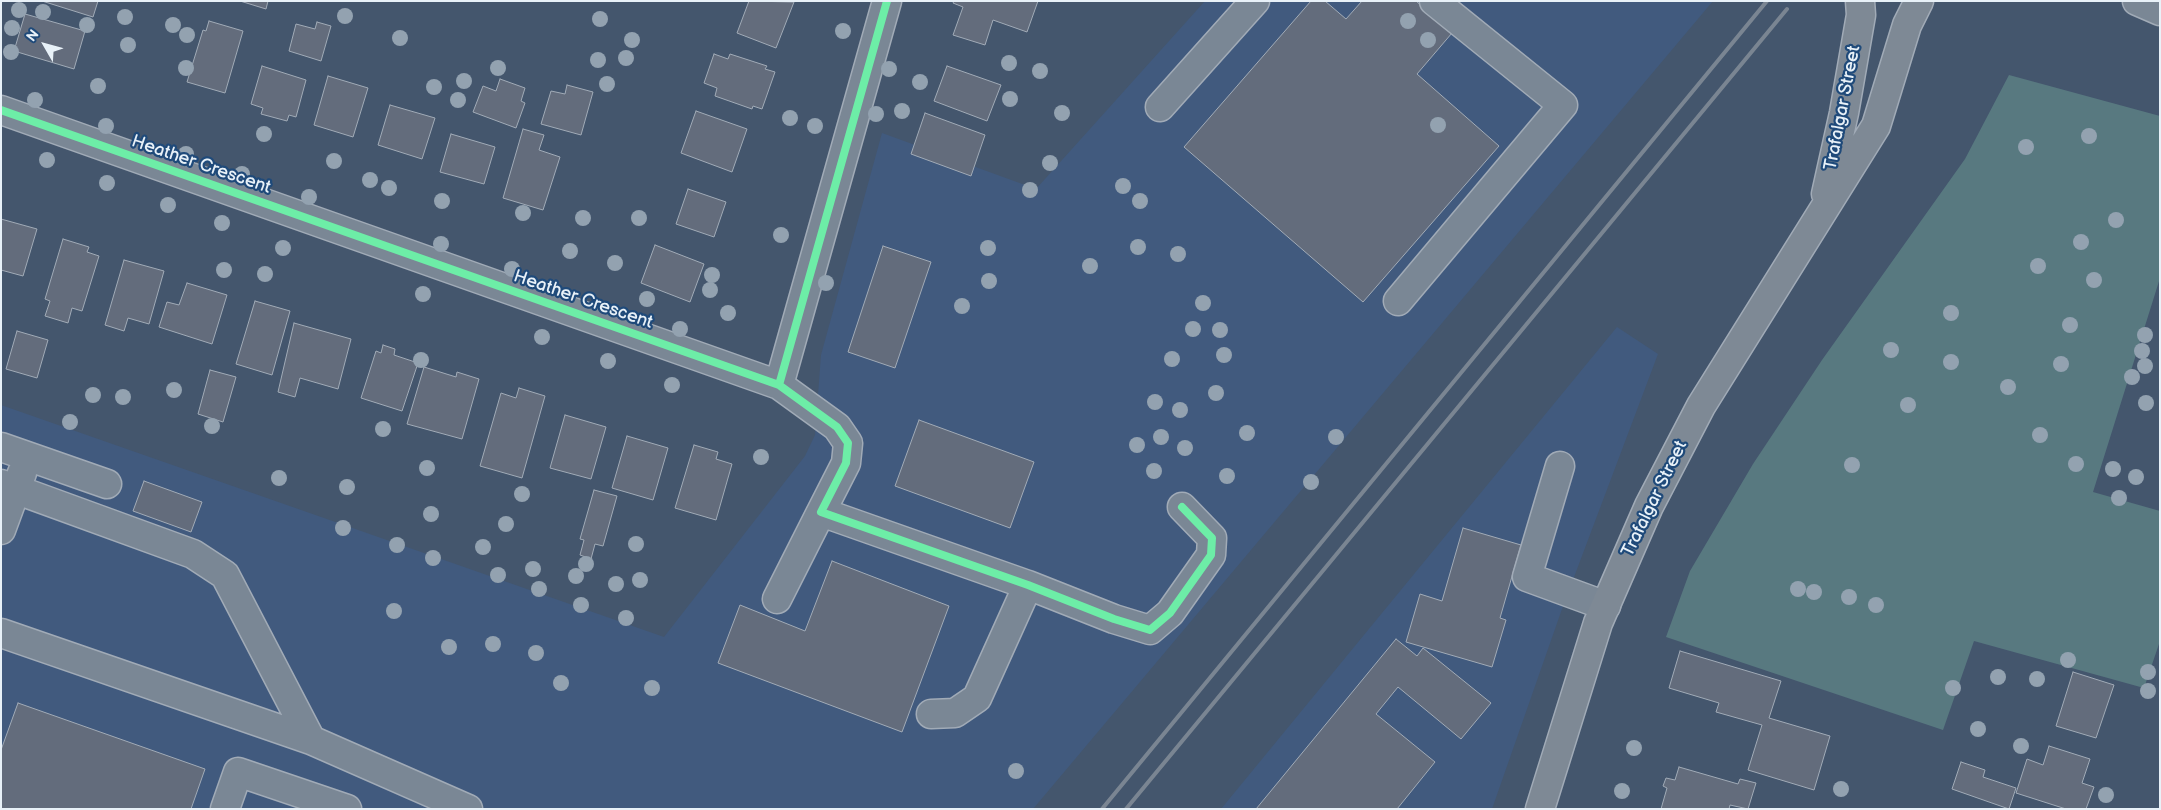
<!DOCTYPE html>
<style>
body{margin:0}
#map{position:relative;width:2161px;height:810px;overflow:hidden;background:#44566d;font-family:"Balsamiq Sans",sans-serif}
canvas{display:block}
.frame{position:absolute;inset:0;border:2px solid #e8f1f8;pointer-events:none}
.north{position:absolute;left:20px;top:20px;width:50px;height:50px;-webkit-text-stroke:4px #1f4a7a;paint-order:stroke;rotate:308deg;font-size:14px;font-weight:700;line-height:20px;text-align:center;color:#e8f1f8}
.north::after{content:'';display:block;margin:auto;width:18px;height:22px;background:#e8f1f8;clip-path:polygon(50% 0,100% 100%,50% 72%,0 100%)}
</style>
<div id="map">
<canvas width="2161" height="810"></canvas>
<div class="frame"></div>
<div class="north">N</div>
</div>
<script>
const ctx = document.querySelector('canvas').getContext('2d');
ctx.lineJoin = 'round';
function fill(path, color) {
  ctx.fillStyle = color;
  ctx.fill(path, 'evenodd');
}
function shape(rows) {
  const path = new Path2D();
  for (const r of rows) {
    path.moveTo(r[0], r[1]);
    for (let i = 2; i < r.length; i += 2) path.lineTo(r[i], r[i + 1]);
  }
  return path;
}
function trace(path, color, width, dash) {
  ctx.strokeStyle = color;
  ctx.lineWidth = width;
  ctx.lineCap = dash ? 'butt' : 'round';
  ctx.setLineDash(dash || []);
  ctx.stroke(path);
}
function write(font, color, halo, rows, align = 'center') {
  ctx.font = font + ' "Balsamiq Sans",sans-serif';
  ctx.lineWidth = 4.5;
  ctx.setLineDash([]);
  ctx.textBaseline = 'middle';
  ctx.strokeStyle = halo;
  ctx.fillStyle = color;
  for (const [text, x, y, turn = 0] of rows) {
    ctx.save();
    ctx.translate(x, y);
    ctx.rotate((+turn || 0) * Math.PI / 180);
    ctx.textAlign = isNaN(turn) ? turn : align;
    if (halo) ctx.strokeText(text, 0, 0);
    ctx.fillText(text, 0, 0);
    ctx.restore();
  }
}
fill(shape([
 [1205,1,1713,1,1033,809,1,809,1,405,664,637,805,456,815,435,821,355,882,133,1036,189],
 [1617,327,1658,354,1562,609,1492,809,1221,809]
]), '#415a7e');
fill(shape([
 [2009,75,2160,116,2160,278,2093,492,2160,511,2160,641,2144,688,1974,641,1943,730,1666,637,1690,571,1753,464,1822,360,1965,159]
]), '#587980');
const building = shape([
 [42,1,98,1,93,17,42,1],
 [240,1,268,1,266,9,240,1],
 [749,1,794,2,776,48,737,33,749,1],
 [954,1,1038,1,1027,32,993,20,985,45,953,35,963,7,953,3,954,1],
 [1311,1,1325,1,1346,19,1362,1,1416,1,1452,33,1417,74,1499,146,1363,302,1184,147,1311,1],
 [25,14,85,31,74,69,14,51,25,14],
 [209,21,243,31,225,93,187,82,203,30,206,31,209,21],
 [317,22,331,26,321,61,289,51,296,24,315,29,317,22],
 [714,54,728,59,730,54,767,66,765,69,775,72,762,109,753,106,752,109,715,96,717,88,704,83,714,54],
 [262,66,306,80,296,117,289,115,287,121,261,114,263,108,251,104,262,66],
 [947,66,1001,85,987,121,934,101,947,66],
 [328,76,368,88,353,137,314,125,328,76],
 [500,79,525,88,521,101,525,103,516,128,473,112,483,86,496,91,500,79],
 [567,85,593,92,581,135,541,124,551,91,565,94,567,85],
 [390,105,435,118,422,159,378,145,390,105],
 [696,111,747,129,732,172,681,153,696,111],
 [925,113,985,135,971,176,911,154,925,113],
 [523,129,544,135,539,150,560,157,543,210,503,198,523,129],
 [451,134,495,147,484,184,440,172,451,134],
 [688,189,726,202,714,237,676,224,688,189],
 [1,219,37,229,23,276,1,270,1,219],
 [63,239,89,247,87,252,99,256,82,311,72,308,68,323,45,316,50,301,45,299,63,239],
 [655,245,704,264,690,302,641,283,655,245],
 [883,246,931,262,895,368,848,352,883,246],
 [124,260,164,271,149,324,128,318,124,331,105,325,124,260],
 [187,283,227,295,212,344,159,327,167,302,179,305,187,283],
 [255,301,290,311,272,375,236,364,255,301],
 [294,323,351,339,338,389,300,378,295,397,278,392,294,323],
 [17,331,48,340,37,378,6,369,17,331],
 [383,345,395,349,394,355,418,363,402,411,361,398,376,351,381,353,383,345],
 [424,367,456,377,457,372,479,379,462,439,407,424,424,367],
 [210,370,236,377,223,422,198,414,210,370],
 [519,388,545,396,522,478,480,466,501,393,516,398,519,388],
 [565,415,606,427,591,479,550,468,565,415],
 [919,420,1034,462,1010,528,895,486,919,420],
 [627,436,668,448,653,500,612,488,627,436],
 [694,445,718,452,716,459,732,464,716,520,675,508,694,445],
 [144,481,202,502,191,532,133,511,144,481],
 [594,490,617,496,603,546,595,544,591,559,580,555,584,540,580,539,594,490],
 [1463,528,1521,545,1500,618,1506,620,1492,667,1406,642,1420,594,1442,601,1463,528],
 [832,561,949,606,902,732,718,663,740,605,805,631,832,561],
 [1396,639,1417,656,1423,648,1491,703,1461,739,1398,687,1376,714,1435,762,1397,809,1256,809,1396,639],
 [1680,651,1781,681,1769,718,1830,736,1814,790,1748,770,1762,725,1716,712,1719,703,1669,688,1680,651],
 [2073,672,2114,685,2096,738,2056,726,2073,672],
 [18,703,205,769,191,809,1,809,1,750,18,703],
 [2049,746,2090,759,2082,783,2094,787,2086,809,2066,809,2016,793,2027,759,2043,765,2049,746],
 [1961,762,1985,770,1983,777,2016,788,2009,809,1952,789,1961,762],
 [1679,767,1738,784,1740,779,1756,783,1748,809,1730,805,1729,809,1661,809,1667,788,1663,786,1666,778,1675,780,1679,767]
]);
fill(building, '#636c7c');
trace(building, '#a1abb7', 1);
const minor = shape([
 [2137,1,2160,11],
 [1160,107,1255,1],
 [1,110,779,385,887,1],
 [1398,301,1563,105,1434,1],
 [779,385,837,427,848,443,846,463,821,512,1028,585,1114,619,1150,630,1170,613,1211,555,1212,538,1182,507],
 [1,447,107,484],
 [1560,466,1527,577,1606,606],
 [1,484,193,554,225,575,311,740],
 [1,530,22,473],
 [777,599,821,512],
 [1,633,311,740,468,809],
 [931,714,955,713,977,698,1028,585],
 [225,809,238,772,347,809]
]);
const major = shape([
 [1826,194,1844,113,1861,15,1860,1],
 [1540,809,1598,623,1649,506,1701,406,1876,126,1907,25,1919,1]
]);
trace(minor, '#a1abb7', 31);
trace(major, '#a1abb7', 31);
trace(minor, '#7a8795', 28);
trace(major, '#7e8995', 28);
trace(shape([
 [1102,809,1767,1],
 [1126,809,1787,9]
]), '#7a8592', 4);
trace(shape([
 [1,110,779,385,887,1],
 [779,385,837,427,848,443,846,463,821,512,1028,585,1114,619,1150,630,1170,613,1211,555,1212,538,1182,507]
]), '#6deda7', 8);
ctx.fillStyle = '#93a2b0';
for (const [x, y] of [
 [19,10],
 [43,12],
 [345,16],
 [125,17],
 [600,19],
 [1408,21],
 [87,25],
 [173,25],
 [12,28],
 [843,31],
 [187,35],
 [400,38],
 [632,40],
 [1428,40],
 [128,45],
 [11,52],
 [626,58],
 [598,60],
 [1009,63],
 [186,68],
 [498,68],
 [889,69],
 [1040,71],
 [464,81],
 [920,82],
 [607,84],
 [98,86],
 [434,87],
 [1010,99],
 [35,100],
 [458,100],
 [902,111],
 [1062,113],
 [876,114],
 [790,118],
 [1438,125],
 [106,126],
 [815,126],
 [264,134],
 [2089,136],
 [2026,147],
 [186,154],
 [47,160],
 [334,161],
 [1050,163],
 [242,174],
 [370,180],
 [107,183],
 [1123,186],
 [389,188],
 [1030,190],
 [309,197],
 [442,201],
 [1140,201],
 [168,205],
 [523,213],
 [583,218],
 [639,218],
 [2116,220],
 [222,223],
 [781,235],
 [2081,242],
 [441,244],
 [1138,247],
 [283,248],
 [988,248],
 [570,251],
 [1178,254],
 [615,263],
 [1090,266],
 [2038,266],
 [512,269],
 [224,270],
 [265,274],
 [712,275],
 [2094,280],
 [989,281],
 [826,283],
 [710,290],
 [423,294],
 [647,299],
 [1203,303],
 [962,306],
 [728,313],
 [1951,313],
 [2070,325],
 [680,329],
 [1193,329],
 [1220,330],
 [2145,335],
 [542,337],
 [1891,350],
 [2142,351],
 [1224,355],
 [1172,359],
 [421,360],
 [608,361],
 [1951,362],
 [2061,364],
 [2145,366],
 [2132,377],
 [672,385],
 [2008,387],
 [174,390],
 [1216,393],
 [93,395],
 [123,397],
 [1155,402],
 [2146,403],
 [1908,405],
 [1180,410],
 [70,422],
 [212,426],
 [383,429],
 [1247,433],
 [2040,435],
 [1161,437],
 [1336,437],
 [1137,445],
 [1185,448],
 [761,457],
 [2076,464],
 [1852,465],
 [427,468],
 [2113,469],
 [1154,471],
 [1227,476],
 [2136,477],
 [279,478],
 [1311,482],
 [347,487],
 [522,494],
 [2119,498],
 [431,514],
 [506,524],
 [343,528],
 [636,544],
 [397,545],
 [483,547],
 [433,558],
 [586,564],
 [533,569],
 [498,575],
 [576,576],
 [640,580],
 [616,584],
 [539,589],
 [1798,589],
 [1814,592],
 [1849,597],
 [581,605],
 [1876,605],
 [394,611],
 [626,618],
 [493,644],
 [449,647],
 [536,653],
 [2068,660],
 [2148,672],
 [1998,677],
 [2037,679],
 [561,683],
 [652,688],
 [1953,688],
 [2148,691],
 [1978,729],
 [2021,746],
 [1634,748],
 [1016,771],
 [1841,789],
 [1622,791],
 [2106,795]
]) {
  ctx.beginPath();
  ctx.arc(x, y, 8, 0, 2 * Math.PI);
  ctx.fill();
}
write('18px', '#e8f1f8', '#1f4a7a', [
 ["Trafalgar Street",1843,108,-79],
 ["Heather Crescent",201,165,19],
 ["Heather Crescent",583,300,19],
 ["Trafalgar Street",1655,499,-64]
]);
</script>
